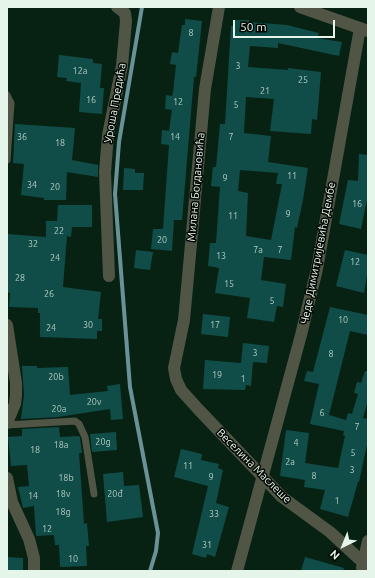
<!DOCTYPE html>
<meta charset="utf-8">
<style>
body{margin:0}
#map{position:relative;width:375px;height:578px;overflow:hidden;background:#072212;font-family:Ubuntu,sans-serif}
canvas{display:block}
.frame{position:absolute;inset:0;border:8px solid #e5f5e9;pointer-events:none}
.north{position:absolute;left:323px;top:526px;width:40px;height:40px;-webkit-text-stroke:3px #020904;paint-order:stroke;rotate:223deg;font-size:11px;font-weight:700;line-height:16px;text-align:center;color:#e5f5e9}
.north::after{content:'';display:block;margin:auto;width:14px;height:18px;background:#e5f5e9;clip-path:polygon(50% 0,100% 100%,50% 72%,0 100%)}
.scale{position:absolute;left:233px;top:20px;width:102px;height:18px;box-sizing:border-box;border:2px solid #e5f5e9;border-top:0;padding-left:5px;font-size:12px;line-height:14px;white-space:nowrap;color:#e5f5e9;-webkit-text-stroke:3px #020904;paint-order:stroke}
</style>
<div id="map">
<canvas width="375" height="578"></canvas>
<div class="frame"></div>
<div class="north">N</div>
<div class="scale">50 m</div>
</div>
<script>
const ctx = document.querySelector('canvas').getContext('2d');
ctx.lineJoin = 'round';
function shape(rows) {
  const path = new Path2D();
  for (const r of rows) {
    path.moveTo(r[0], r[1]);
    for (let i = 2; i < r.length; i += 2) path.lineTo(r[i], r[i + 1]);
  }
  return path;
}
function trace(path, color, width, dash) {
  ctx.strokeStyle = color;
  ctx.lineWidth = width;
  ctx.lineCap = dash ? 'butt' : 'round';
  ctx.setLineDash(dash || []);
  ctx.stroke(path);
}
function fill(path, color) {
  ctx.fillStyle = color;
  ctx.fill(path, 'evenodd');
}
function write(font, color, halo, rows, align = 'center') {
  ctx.font = font + ' Ubuntu,sans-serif';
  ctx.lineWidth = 3;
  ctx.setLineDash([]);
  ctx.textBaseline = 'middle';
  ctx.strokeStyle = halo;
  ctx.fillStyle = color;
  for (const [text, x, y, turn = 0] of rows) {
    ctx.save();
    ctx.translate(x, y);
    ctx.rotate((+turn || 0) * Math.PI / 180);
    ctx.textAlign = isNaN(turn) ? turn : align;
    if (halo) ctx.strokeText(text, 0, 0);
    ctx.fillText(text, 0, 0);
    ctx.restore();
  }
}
trace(shape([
 [142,7,119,142,115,194,130,387,158,533,156,551,150,571]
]), '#689298', 4);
fill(shape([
 [185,19,202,21,196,77,194,77,182,220,174,220,172,251,151,249,153,229,163,229,169,145,161,144,162,130,169,131,172,110,165,109,166,95,172,96,173,92,176,65,170,64,172,52,178,53,182,25,185,25],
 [235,20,249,20,249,22,287,25,319,33,317,38,342,42,339,56,278,43,278,48,250,46,248,67,288,70,288,68,321,72,317,120,312,119,311,134,270,131,274,99,246,97,244,133,271,136,268,162,308,168,303,200,297,228,295,227,291,260,264,257,261,280,286,284,283,307,277,306,274,322,247,318,250,298,215,293,219,268,208,266,210,243,216,243,220,187,211,186,213,167,216,167,220,124,225,124,231,26,235,26],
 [240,170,278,173,276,184,282,184,271,240,246,236,248,193,238,191],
 [59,55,93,59,93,63,102,64,100,88,104,88,102,114,79,112,81,83,66,81,67,78,57,77],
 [15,124,75,128,72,160,98,165,98,177,67,172,66,200,44,200,44,198,21,195,24,164,13,163],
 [359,154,368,155,368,195,361,229,339,224,348,180,358,181],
 [124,168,135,169,135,173,144,173,143,190,123,190],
 [58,205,92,205,92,227,72,227,71,237,67,236,63,287,101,292,98,319,102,319,102,331,97,331,97,339,40,337,40,313,38,313,38,308,9,307,10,293,7,292,7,234,46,237,46,221,57,221],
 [136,250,153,252,150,270,134,268],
 [345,250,368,255,368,269,364,293,336,286],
 [330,307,368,315,368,335,350,331,329,415,346,420,348,413,352,414,358,394,354,393,357,382,361,383,365,371,368,371,368,400,363,418,368,419,368,440,359,482,358,482,348,517,320,509,325,490,304,487,305,480,280,476,286,430,309,433,305,463,338,468,345,436,343,435,344,431,310,424,319,384,304,381,307,371,313,372],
 [203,314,230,317,228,337,201,334],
 [243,343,269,346,267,363,253,362,251,386,246,385,245,390,203,389,205,360,241,363],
 [22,366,37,366,37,368,68,367,70,395,108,391,107,386,120,384,123,419,111,420,110,409,58,417,21,419,24,395],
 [59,427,60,437,79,436,80,438,82,453,79,453,84,524,87,523,89,546,86,546,87,566,60,567,59,545,55,545,54,535,36,536,34,506,23,508,18,487,29,486,27,465,11,466,8,437,22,436,22,429],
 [116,432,117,450,92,452,90,434],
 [181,449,202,454,201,460,219,464,218,468,223,470,216,503,229,507,215,557,207,554,206,558,192,554,208,486,174,477],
 [123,472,124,486,139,485,143,517,107,522,103,474],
 [7,557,23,558,23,571,7,571],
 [305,557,344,568,343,571,301,571]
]), '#104d48');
trace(shape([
 [7,95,11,103,7,160],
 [7,425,75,421,79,424,85,437,94,494]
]), '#505545', 7);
trace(shape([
 [219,7,205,89,188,277,184,320,174,368,176,379,181,390,199,410,282,497,330,532,368,567],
 [300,7,368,31],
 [109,276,105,172,108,135,122,66,126,21,125,13,117,7],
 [7,325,16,383,16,395,15,404,7,423],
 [7,478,12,502,29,539,34,558,34,571],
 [362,568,368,541],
 [237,571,301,335,317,269,360,28]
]), '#505545', 12);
write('9px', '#b0cbc1', null, [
 ["8",191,33],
 ["3",238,66],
 ["12a",80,71],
 ["25",303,80],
 ["21",265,91],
 ["16",91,100],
 ["12",178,102],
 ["5",236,105],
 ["36",22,137],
 ["14",175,137],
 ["7",231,137],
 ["18",60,143],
 ["11",292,176],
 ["9",225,178],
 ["34",32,185],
 ["20",55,187],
 ["16",357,204],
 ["9",288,214],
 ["11",233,216],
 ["22",59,231],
 ["20",162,240],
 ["32",33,244],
 ["7a",258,250],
 ["7",280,250],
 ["13",221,256],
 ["24",55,258],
 ["12",355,262],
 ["28",20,278],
 ["15",229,284],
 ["26",49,294],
 ["5",272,301],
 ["10",343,320],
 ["30",88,325],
 ["17",215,325],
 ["24",51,328],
 ["3",255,353],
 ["8",331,354],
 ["19",217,375],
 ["20b",56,377],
 ["1",243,379],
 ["20v",94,402],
 ["20a",59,409],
 ["6",322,413],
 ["7",357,427],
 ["20g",103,442],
 ["4",296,443],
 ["18a",61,445],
 ["18",35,450],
 ["5",353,453],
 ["2a",290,462],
 ["11",188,466],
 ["3",352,470],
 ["8",314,476],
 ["9",211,477],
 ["18b",66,478],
 ["18v",63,494],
 ["20đ",115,494],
 ["14",33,496],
 ["1",337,501],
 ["18g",63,512],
 ["33",214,514],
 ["12",47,529],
 ["31",207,545],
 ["10",73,559]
]);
write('11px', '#e5f5e9', '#020904', [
 ["Уроша Предића",115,103,-80],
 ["Милана Богдановића",196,187,-85],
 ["Чеде Димитријевића Дембе",318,253,-79],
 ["Веселина Маслеше",254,466,45]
]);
</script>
